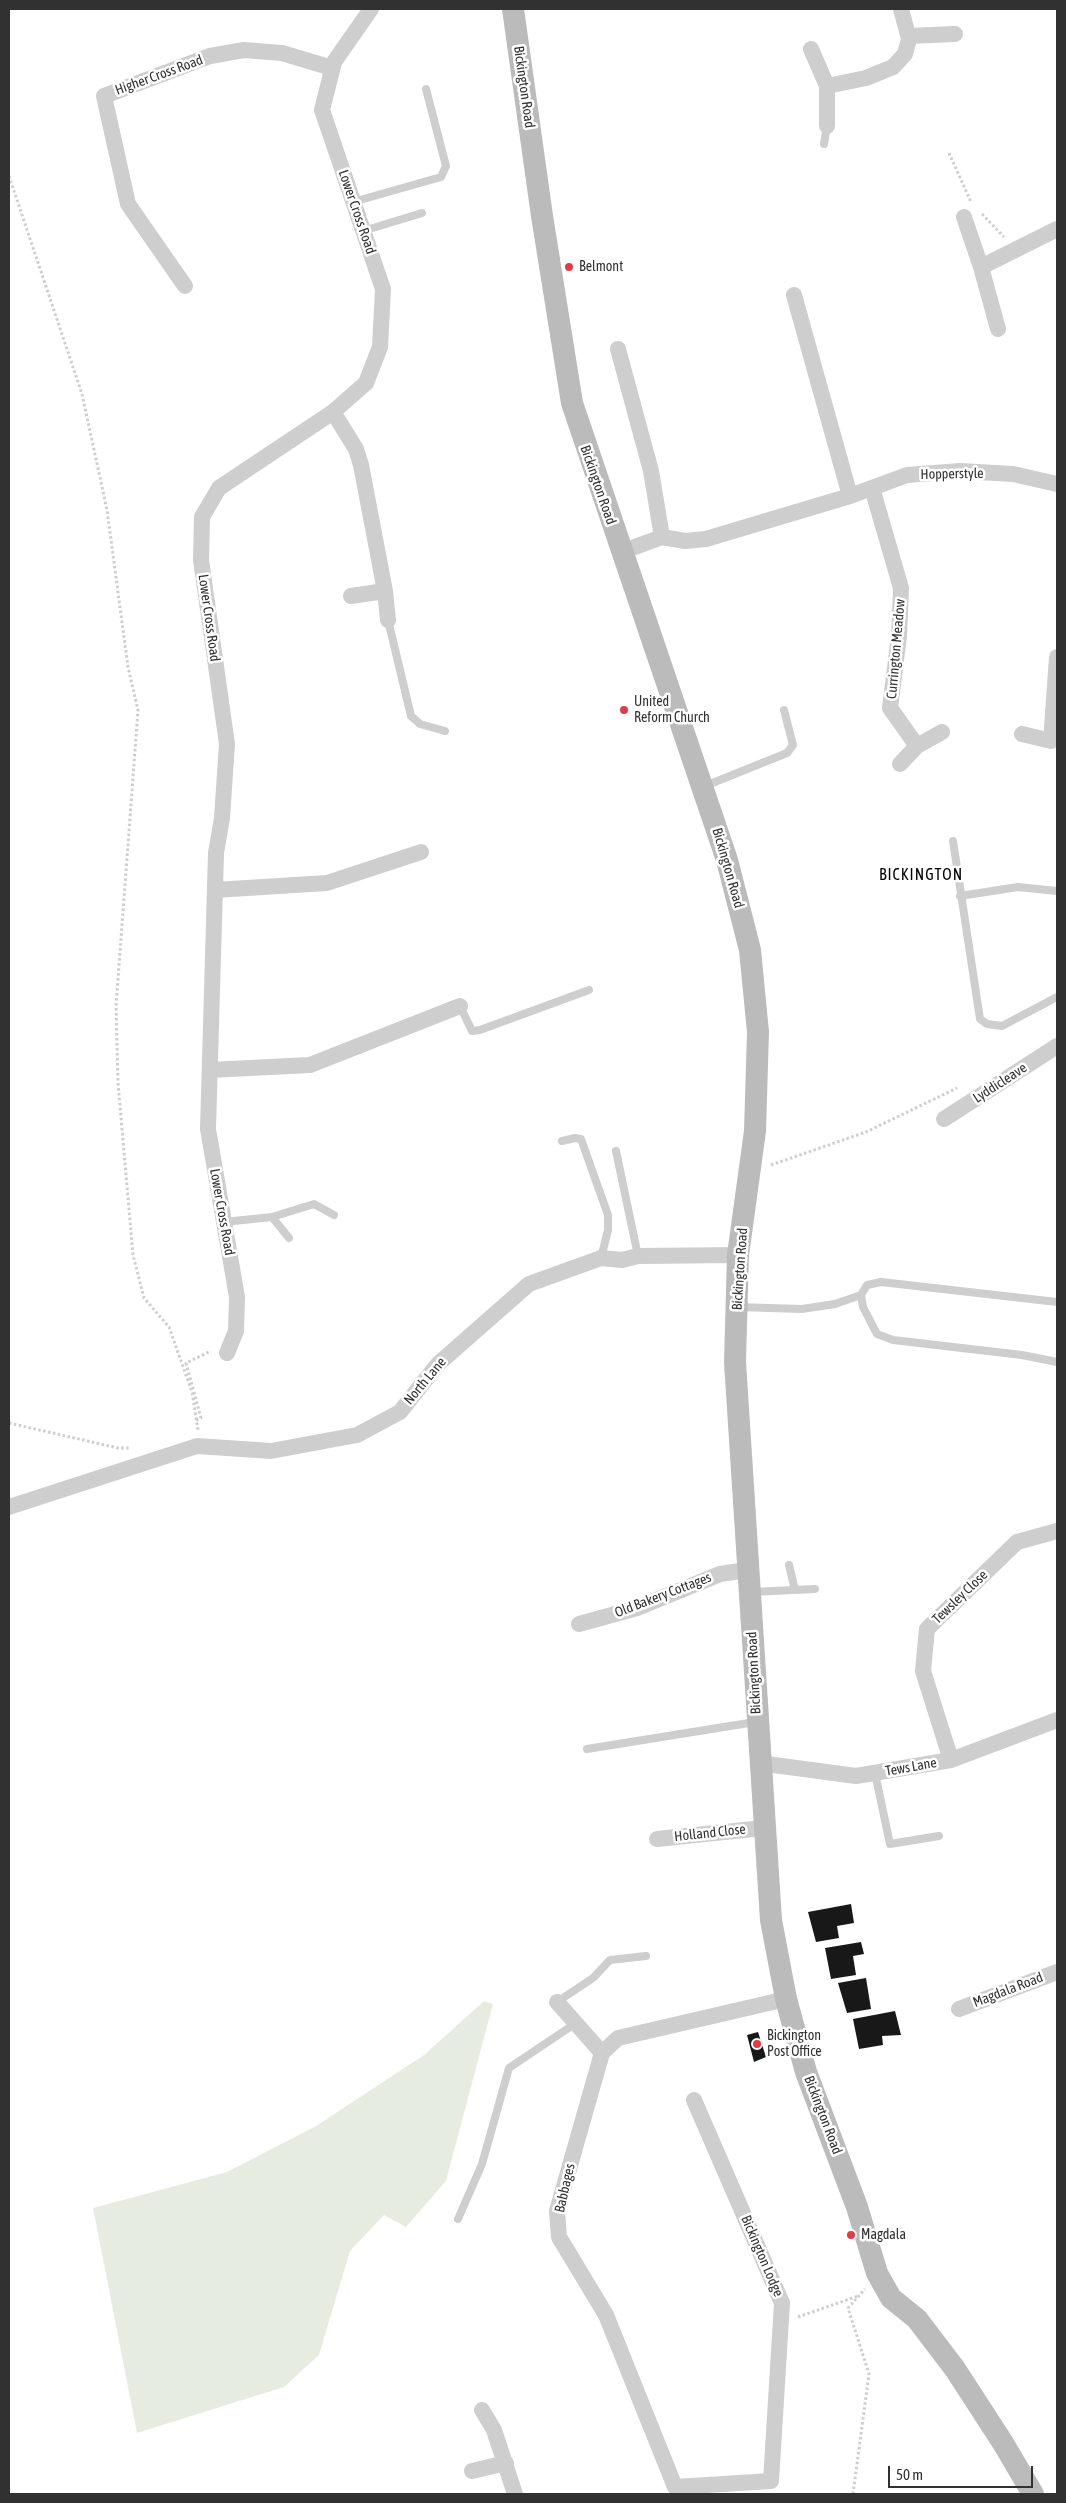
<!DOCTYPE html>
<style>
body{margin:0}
#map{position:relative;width:1066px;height:2503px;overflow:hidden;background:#fff;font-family:"Asap Condensed",sans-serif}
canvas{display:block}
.frame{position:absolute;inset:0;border:10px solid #313131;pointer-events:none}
.scale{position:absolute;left:888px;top:2466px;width:145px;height:22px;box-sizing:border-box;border:2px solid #313131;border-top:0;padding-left:6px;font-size:15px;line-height:18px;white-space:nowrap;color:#313131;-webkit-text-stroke:4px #fff;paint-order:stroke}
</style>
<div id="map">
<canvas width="1066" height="2503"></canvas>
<div class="frame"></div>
<div class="scale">50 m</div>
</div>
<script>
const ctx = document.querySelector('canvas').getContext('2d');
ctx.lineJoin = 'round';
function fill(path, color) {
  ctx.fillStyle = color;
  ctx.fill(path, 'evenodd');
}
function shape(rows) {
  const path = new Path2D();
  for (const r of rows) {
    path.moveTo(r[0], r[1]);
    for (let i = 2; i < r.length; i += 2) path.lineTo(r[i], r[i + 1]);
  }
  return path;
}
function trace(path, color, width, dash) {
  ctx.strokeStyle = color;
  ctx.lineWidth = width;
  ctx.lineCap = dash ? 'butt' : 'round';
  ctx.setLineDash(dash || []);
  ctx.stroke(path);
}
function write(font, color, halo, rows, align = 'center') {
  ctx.font = font + ' "Asap Condensed",sans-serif';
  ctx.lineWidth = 5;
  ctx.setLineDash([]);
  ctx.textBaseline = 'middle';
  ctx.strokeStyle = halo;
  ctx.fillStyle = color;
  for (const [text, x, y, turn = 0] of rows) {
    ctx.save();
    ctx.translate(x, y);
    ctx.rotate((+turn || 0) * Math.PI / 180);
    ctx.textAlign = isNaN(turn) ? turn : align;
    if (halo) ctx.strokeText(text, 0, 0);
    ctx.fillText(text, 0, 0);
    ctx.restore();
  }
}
fill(shape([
 [484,2001,493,2004,446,2181,406,2227,384,2215,350,2251,319,2355,284,2387,137,2433,93,2208,227,2172,316,2126,424,2055]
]), '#e6ede0');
fill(shape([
 [851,1904,854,1923,837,1926,839,1938,816,1942,808,1912],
 [861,1942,864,1954,853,1956,856,1975,831,1979,825,1948],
 [866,1978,871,2009,847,2013,838,1983],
 [895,2011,901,2035,882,2036,883,2045,859,2049,853,2019],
 [758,2032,766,2057,754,2062,747,2035]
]), '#181818');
trace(shape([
 [949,153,971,202],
 [9,176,82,394,107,510,128,667,138,710,116,1006,118,1083,133,1255,144,1298,169,1327,192,1392,198,1430],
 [982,214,1004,237],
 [771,1165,866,1132,957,1088],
 [196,1420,201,1418,186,1363,211,1351],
 [9,1423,118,1448,131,1448],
 [798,2317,858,2296],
 [853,2494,869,2374,848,2308,865,2289]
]), '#cecece', 3, [2.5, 2.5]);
trace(shape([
 [824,144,827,126],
 [353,202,441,177,446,166,426,89],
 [363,231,422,213],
 [388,620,411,716,420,724,445,731],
 [705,786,787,753,793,745,784,710],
 [953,841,980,1019,987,1024,1002,1026,1057,997],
 [960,896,1018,887,1057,891],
 [460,1006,472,1031,480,1030,589,990],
 [562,1141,575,1138,581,1139,608,1215,608,1230,601,1258],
 [616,1151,638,1256],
 [272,1217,289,1238],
 [224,1222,272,1217,314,1204,334,1215],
 [1057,1302,881,1282,867,1285,861,1295,863,1307,877,1334,893,1340,1022,1355,1057,1362],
 [737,1307,802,1309,835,1304,861,1295],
 [789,1565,795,1590],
 [752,1592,815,1589],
 [587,1749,755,1722],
 [875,1773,890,1844,939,1836],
 [557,2002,593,1978,610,1960,646,1956],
 [458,2219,482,2164,509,2068,576,2023]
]), '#cecece', 8);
trace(shape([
 [908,36,955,34],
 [811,49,827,86,827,126],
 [827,86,866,78,893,67,905,54,909,39,901,9],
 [964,217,981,267,1057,229],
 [981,267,998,329],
 [185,286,128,204,104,96,210,56,244,50,282,53,332,68],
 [794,295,850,496],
 [618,349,651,471,662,537],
 [333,412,356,449,361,465,385,591],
 [872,488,901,588,899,636,890,708,917,746],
 [621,552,662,537,685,541,706,539,850,496,907,475,960,471,1013,474,1057,484],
 [351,596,385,591,388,620],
 [1022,734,1051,741,1057,657],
 [900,764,917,746,942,732],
 [215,890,327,883,421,852],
 [210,1070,310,1065,460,1006],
 [944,1119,1057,1046],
 [227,1353,236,1331,237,1297,208,1129,216,853,222,818,227,744,201,560,202,517,219,488,333,412,366,383,380,347,383,289,322,110,334,62,371,9],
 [9,1507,197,1446,271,1451,357,1435,400,1412,438,1364,529,1284,601,1258,622,1260,638,1256,738,1255],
 [579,1624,637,1608,720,1574,747,1570],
 [951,1760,923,1671,927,1629,1017,1542,1057,1531],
 [759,1763,856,1776,951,1760,1057,1720],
 [657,1839,763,1828],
 [557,2002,602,2053],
 [959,2009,1057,1972],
 [694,2100,782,2303,771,2481,675,2487,606,2315,559,2237,557,2211,602,2053,618,2038,786,1999],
 [482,2410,494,2430,515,2494],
 [472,2471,506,2463]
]), '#cecece', 16);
trace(shape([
 [513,9,542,216,572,403,727,860,750,950,758,1032,755,1131,738,1255,735,1362,771,1920,786,1999,806,2072,857,2207,877,2273,891,2298,917,2319,955,2369,1003,2443,1033,2494]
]), '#bbb', 22);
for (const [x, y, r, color] of [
 [569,267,5,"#dd3d45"],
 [624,710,5,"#dd3d45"],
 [757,2044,5,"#dd3d45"],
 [851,2235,5,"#dd3d45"]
]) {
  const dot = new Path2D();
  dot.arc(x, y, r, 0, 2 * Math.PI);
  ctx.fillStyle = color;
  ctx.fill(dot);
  trace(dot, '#fff', 2);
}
write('14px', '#313131', '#fff', [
 ["Higher Cross Road",159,75,-20],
 ["Bickington Road",524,87,82],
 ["Lower Cross Road",357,212,71],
 ["Hopperstyle",952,474,-1],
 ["Bickington Road",598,485,71],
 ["Lower Cross Road",209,618,82],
 ["Currington Meadow",896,649,-85],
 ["Bickington Road",728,868,74],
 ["Lyddicleave",1000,1083,-33],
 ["Lower Cross Road",222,1212,80],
 ["Bickington Road",740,1269,-86],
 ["North Lane",425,1381,-50],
 ["Old Bakery Cottages",663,1595,-21],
 ["Tewsley Close",960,1597,-44],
 ["Bickington Road",754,1673,-93],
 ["Tews Lane",911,1767,-10],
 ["Holland Close",710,1833,-6],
 ["Magdala Road",1008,1990,-21],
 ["Bickington Road",823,2115,69],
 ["Babbages",565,2188,-77],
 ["Bickington Lodge",762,2256,67]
]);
write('14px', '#313131', '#fff', [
 ["Belmont",579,267],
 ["United",634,702],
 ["Reform Church",634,718],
 ["Bickington",767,2036],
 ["Post Office",767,2052],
 ["Magdala",861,2235]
], 'left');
ctx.letterSpacing = '1px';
write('16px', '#000', '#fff', [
 ["BICKINGTON",921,875]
]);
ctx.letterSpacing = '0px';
</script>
